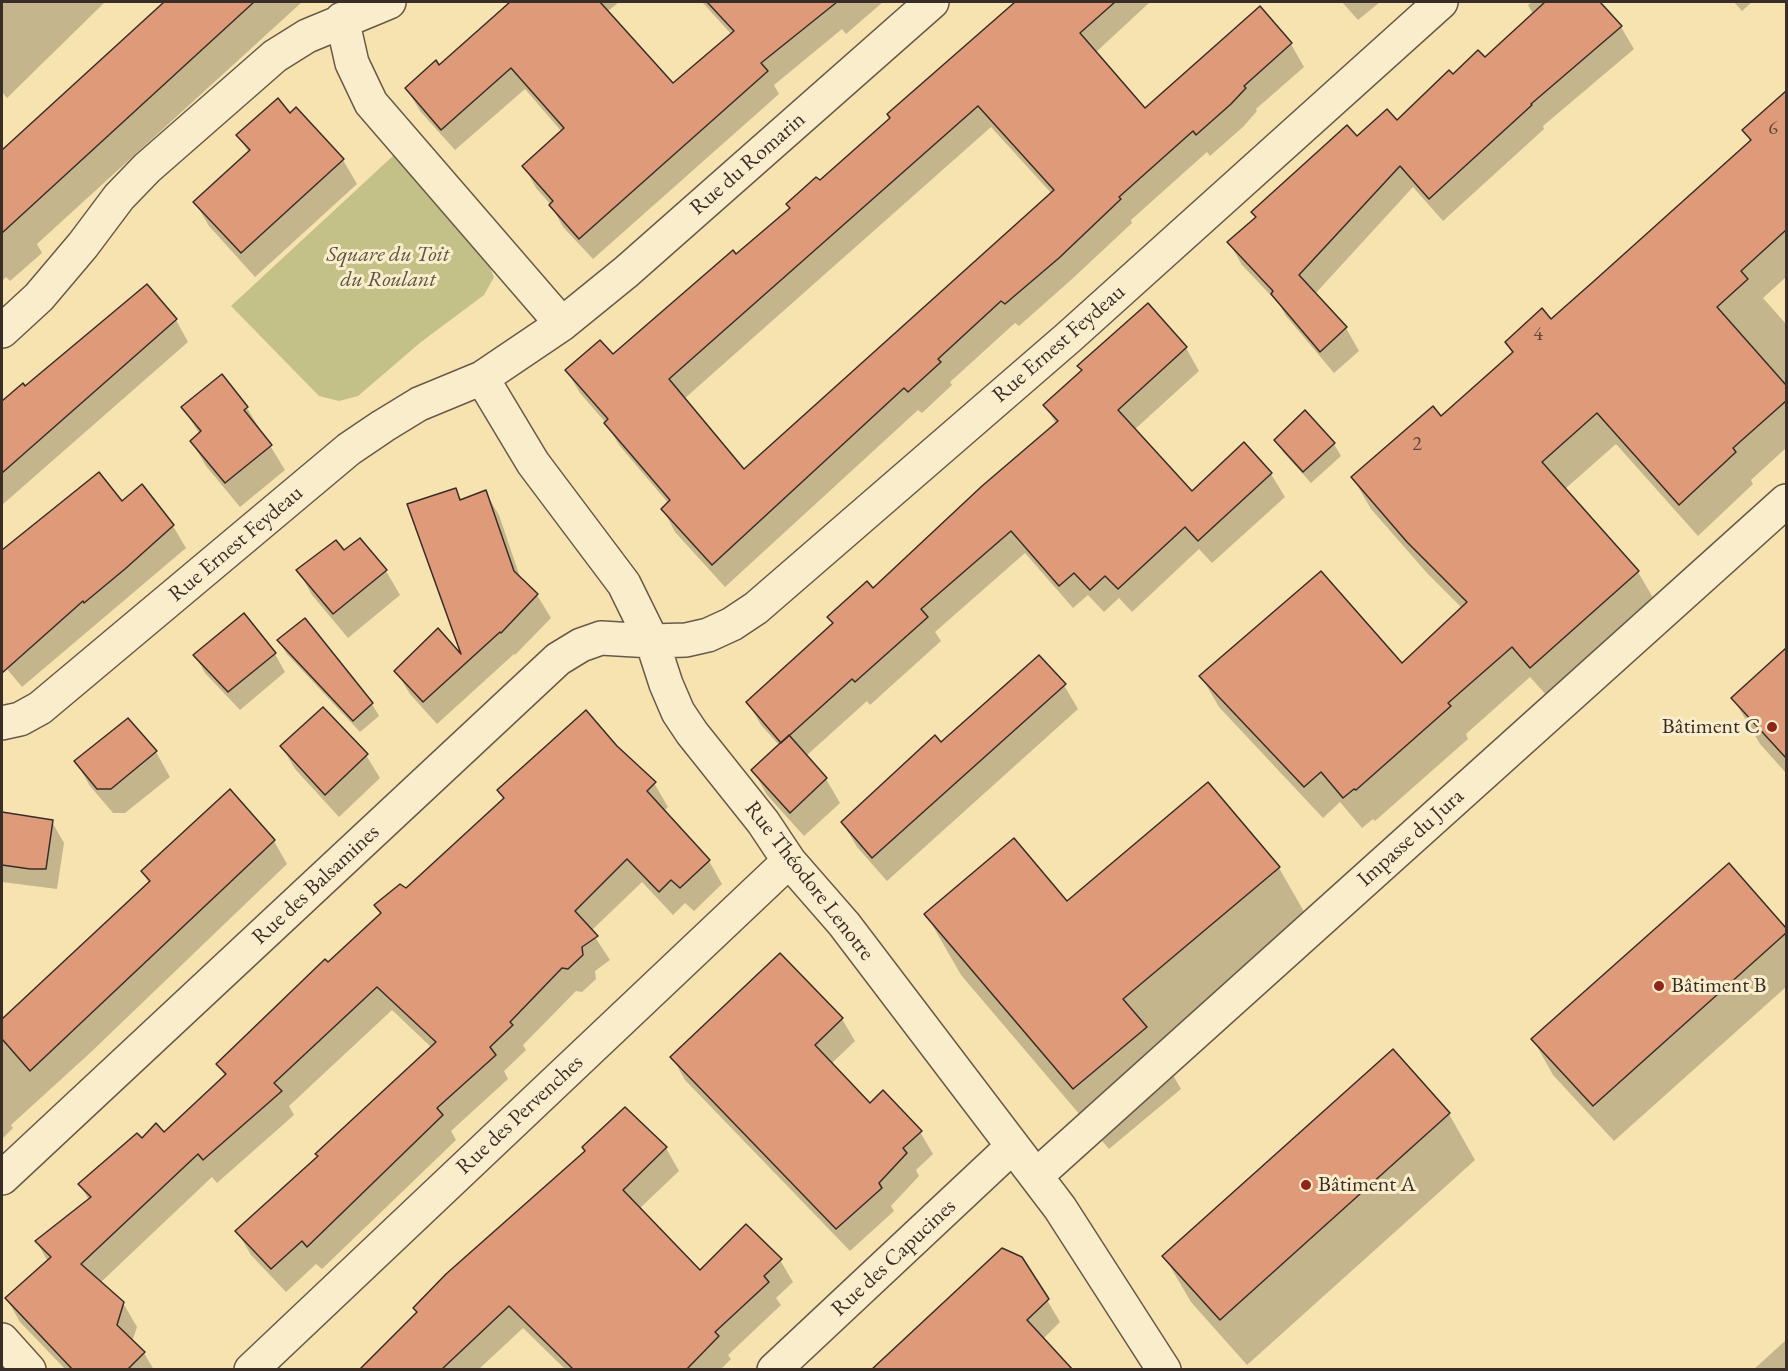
<!DOCTYPE html>
<meta charset="utf-8">
<style>
body{margin:0}
#map{position:relative;width:1788px;height:1371px;overflow:hidden;background:#f7e3b0;font-family:"EB Garamond",serif}
canvas{display:block}
.frame{position:absolute;inset:0;border:3px solid #392d28;pointer-events:none}
</style>
<div id="map">
<canvas width="1788" height="1371"></canvas>
<div class="frame"></div>
</div>
<script>
const g = document.querySelector('canvas').getContext('2d');
g.lineJoin = 'round';
function fillPath(path, color) { g.fillStyle = color; g.fill(path, 'evenodd'); }
const poly = rows => new Path2D(rows.map(r => 'M' + r).join(''));
function stroke(path, color, width, dash) { g.strokeStyle = color; g.lineWidth = width; g.lineCap = dash ? 'butt' : 'round'; g.setLineDash(dash || []); g.stroke(path); }
function label(font, color, halo, rows, align = 'center') {
  g.font = font + ' "EB Garamond",serif'; g.lineWidth = 6; g.setLineDash([]); g.textBaseline = 'middle'; g.strokeStyle = halo; g.fillStyle = color; for (const [text, x, y, turn = 0] of rows) {
    g.save(); g.translate(x, y); g.rotate((+turn || 0) * Math.PI / 180); g.textAlign = isNaN(turn) ? turn : align; if (halo) g.strokeText(text, 0, 0); g.fillText(text, 0, 0); g.restore();
  }
}
const green = poly([
 [395,154,489,265,494,277,484,295,421,342,358,396,339,401,319,396,231,306]
]);
const shadow = poly([
 [2,2,105,2,7,98,2,92],
 [166,2,302,2,37,244,42,253,10,281,6,277,2,281,2,152],
 [512,2,619,2,607,12,673,85,732,35,702,2,883,2,846,34,842,29,774,85,779,94,593,259,563,227,551,205,536,188,524,166,562,132,525,89,455,150,420,111,407,89,439,67],
 [1016,2,1150,2,1095,53,1144,110,1260,8,1291,44,1304,67,1256,109,1257,111,1243,127,1210,156,1207,152,1131,220,1132,223,1071,280,1019,326,1015,323,950,382,952,385,922,413,918,410,725,587,675,532,663,509,669,504,619,445,606,423,580,393,567,371,613,356,736,256,892,119,889,114],
 [991,127,1052,194,744,471,684,399],
 [1342,2,1380,2,1358,20],
 [1532,2,1598,2,1621,27,1634,49,1543,126,1544,129,1443,221,1413,187,1315,294,1346,328,1359,351,1334,373,1286,316,1279,304,1242,265,1229,242,1256,219,1253,213,1357,139,1397,122,1453,76,1485,59,1533,14,1528,5],
 [1734,2,1752,2,1742,11],
 [1778,101,1786,111,1786,277,1763,298,1786,324,1786,448,1751,480,1753,484,1698,536,1616,444,1565,489,1638,572,1656,603,1549,698,1530,677,1466,734,1468,739,1375,821,1373,819,1362,828,1340,802,1323,818,1219,707,1201,676,1401,666,1462,608,1427,573,1371,509,1353,478,1440,418,1513,354,1507,342,1551,321,1751,142,1744,130],
 [290,115,343,160,357,184,255,277,209,226,195,202,249,153,238,135],
 [147,286,176,320,188,342,2,505,2,403,22,386,25,389],
 [1186,348,1199,371,1134,430,1192,493,1244,444,1271,474,1285,497,1212,563,1199,549,1132,612,1119,598,1104,612,1088,595,1073,608,1025,553,935,632,941,641,870,705,867,701,806,756,826,779,840,803,804,836,767,795,753,770,780,746,761,725,748,702,833,624,829,617,872,590,1056,424,1045,405,1083,372,1079,366],
 [222,376,247,408,285,470,240,507,206,466,192,442,200,435,183,407],
 [1305,412,1334,444,1341,456,1311,483,1283,452,1276,440],
 [99,474,122,503,141,486,173,526,186,548,22,687,2,663,2,552],
 [455,490,461,501,485,492,499,515,521,580,537,595,551,618,515,655,514,654,437,724,410,694,396,671,465,660],
 [344,552,386,571,400,595,348,638,312,595,298,570],
 [279,641,372,704,379,716,360,732,286,653],
 [1786,650,1786,773,1760,744,1733,698],
 [275,654,285,672,240,710,205,673,195,655],
 [1064,685,1078,709,887,881,857,847,843,823],
 [128,720,156,752,170,777,125,813,113,813,90,786,76,762],
 [282,747,366,755,380,778,339,817,295,769],
 [616,747,654,783,668,807,664,811,709,861,722,884,694,911,685,903,673,915,642,882,591,931,610,960,595,971,596,979,582,992,576,991,523,1045,526,1050,504,1071,508,1079,451,1131,456,1140,322,1269,316,1264,286,1292,251,1255,237,1231,319,1157,317,1154,432,1048,392,1010,289,1106,294,1115,217,1183,212,1177,100,1283,123,1303,137,1327,132,1342,144,1353,154,1370,66,1370,20,1322,7,1299,48,1262,37,1242,89,1200,80,1185,142,1140,164,1134,225,1076,218,1065,382,915,376,906,406,890,505,799,499,790],
 [2,814,52,822,64,843,57,889,2,882],
 [274,841,287,864,90,1053,11,1125,13,1128,2,1139,2,1021,149,883,142,871],
 [1729,865,1786,930,1786,987,1614,1141,1553,1075,1533,1039],
 [1279,868,1314,929,1162,1056,1181,1089,1109,1149,961,975,926,914,1067,903],
 [842,1019,855,1041,831,1064,870,1105,920,1132,933,1154,916,1170,919,1176,891,1206,894,1211,850,1251,685,1080,672,1057],
 [1393,1052,1449,1114,1475,1160,1247,1365,1191,1302,1164,1256],
 [666,1148,679,1171,639,1209,700,1272,780,1260,793,1282,776,1298,781,1305,728,1355,731,1359,720,1370,566,1370,523,1328,478,1370,368,1370],
 [1047,1300,1060,1322,1043,1339,872,1370],
 [1786,1340,1786,1370,1753,1370]
]);
const building = poly([
 [164,2,254,2,2,233,2,150,164,2],
 [510,2,600,2,673,83,734,31,707,2,837,2,761,63,768,71,579,239,549,205,553,201,522,166,564,128,511,68,441,130,405,88,436,60,439,65,510,2],
 [1015,2,1115,2,1080,33,1145,108,1260,6,1292,43,1244,86,1246,88,1231,104,1196,135,1193,131,1119,197,1121,199,1059,258,1005,304,1001,301,938,359,941,362,908,392,904,388,712,565,661,509,670,500,604,423,608,419,565,370,600,340,613,354,733,250,736,254,790,208,786,204,816,177,820,180,890,118,887,114,1015,2],
 [978,106,1054,190,744,469,669,379,978,106],
 [1545,2,1600,2,1622,26,1531,104,1532,105,1429,199,1400,166,1299,275,1347,327,1320,352,1271,294,1273,291,1227,242,1256,217,1251,212,1347,125,1357,136,1387,109,1397,120,1449,70,1453,74,1478,50,1485,57,1545,2],
 [1786,91,1786,230,1741,271,1748,279,1717,307,1786,385,1786,401,1733,448,1736,452,1679,505,1597,413,1542,462,1639,571,1530,668,1512,647,1448,703,1451,706,1356,790,1354,789,1343,798,1321,772,1304,787,1199,676,1321,571,1402,663,1467,602,1407,542,1351,477,1433,406,1441,416,1513,352,1505,342,1542,308,1551,319,1594,281,1751,140,1742,130,1786,91],
 [278,98,290,113,296,107,344,159,241,253,193,202,250,150,236,135,278,98],
 [147,284,177,319,2,473,2,401,23,383,25,386,147,284],
 [1148,303,1187,347,1118,410,1192,491,1244,442,1272,473,1198,541,1185,527,1118,589,1105,576,1090,590,1074,573,1059,586,1011,531,921,609,928,617,855,682,852,679,781,743,746,702,833,623,827,617,867,581,873,588,982,486,1058,421,1043,405,1082,370,1077,366,1148,303],
 [222,374,248,407,244,410,272,445,225,483,190,441,201,431,181,407,222,374],
 [1305,410,1335,443,1303,472,1274,440,1305,410],
 [99,472,122,501,142,484,174,525,125,569,84,603,83,601,2,673,2,550,99,472],
 [456,488,460,500,486,490,514,571,538,594,501,633,500,632,423,702,394,671,438,628,461,654,407,504,456,488],
 [360,538,387,570,333,614,296,570,336,540,344,550,360,538],
 [244,613,276,653,228,692,193,655,244,613],
 [305,618,373,703,353,721,277,640,305,618],
 [1786,648,1786,758,1731,698,1786,648],
 [1039,655,1066,684,872,858,841,822,935,735,941,742,1039,655],
 [323,707,368,754,325,795,280,746,323,707],
 [586,710,617,746,656,782,647,791,710,860,680,888,671,880,659,892,627,859,575,911,598,936,582,947,583,955,568,969,562,968,510,1022,513,1025,490,1047,496,1055,437,1108,443,1115,307,1247,302,1241,271,1269,235,1231,318,1156,315,1154,436,1042,377,987,274,1083,282,1091,203,1160,198,1154,81,1264,124,1302,117,1325,145,1352,127,1370,73,1370,5,1298,51,1257,35,1241,91,1197,78,1184,137,1133,142,1138,156,1123,164,1132,226,1074,216,1064,325,959,328,962,381,913,374,905,400,884,406,888,504,798,497,790,586,710],
 [128,718,157,751,111,789,97,789,74,761,128,718],
 [789,735,827,778,790,813,751,770,789,735],
 [1208,782,1280,867,1123,999,1147,1027,1073,1089,924,914,1014,838,1067,901,1208,782],
 [230,789,275,840,30,1071,2,1039,2,1019,150,881,141,871,230,789],
 [2,812,53,820,46,869,30,869,2,865,2,812],
 [1729,863,1786,928,1786,933,1593,1106,1531,1039,1729,863],
 [780,953,843,1018,815,1045,870,1103,883,1090,922,1131,903,1148,907,1153,879,1183,882,1188,836,1229,670,1057,780,953],
 [1393,1049,1450,1113,1220,1320,1162,1256,1393,1049],
 [625,1107,667,1147,623,1190,700,1270,746,1224,782,1259,764,1276,769,1282,715,1332,719,1336,686,1370,574,1370,509,1306,441,1370,359,1370,417,1312,413,1308,446,1274,585,1151,582,1147,625,1107],
 [1002,1248,1022,1257,1049,1299,1027,1320,1073,1370,871,1370,1002,1248]
]);
const minor = poly([
 [342,19,352,63,371,103,562,324,626,272,932,2],
 [2,331,39,297,83,245,119,197,147,168,275,56,307,36,389,2],
 [482,378,533,463,624,584,652,641,666,684,678,712,692,733,763,822,789,861,844,924,1060,1208,1164,1370],
 [2,723,20,719,40,708,349,449,383,426,419,404,482,378,562,324],
 [1036,1176,1786,501],
 [2,1178,558,659,581,645,601,638,652,641,686,640,708,635,732,624,756,608,1069,337,1441,2],
 [2,1340,29,1370],
 [251,1370,789,861],
 [774,1370,1013,1146]
]);
const markers = [
 [1772,727,6,"#8f2418"],
 [1659,986,6,"#8f2418"],
 [1306,1185,6,"#8f2418"]
];
const numberNames = [
 ["6",1773,129],
 ["4",1538,335],
 ["2",1417,445]
];
const streetNames = [
 ["Rue du Romarin",748,164,-41],
 ["Rue Ernest Feydeau",1059,344,-41],
 ["Rue Ernest Feydeau",236,544,-40],
 ["Impasse du Jura",1411,838,-42],
 ["Rue Théodore Lenotre",809,881,52],
 ["Rue des Balsamines",316,885,-43],
 ["Rue des Pervenches",520,1115,-43],
 ["Rue des Capucines",894,1258,-43]
];
const parkNames = [
 ["Square du Toit",388,255],
 ["du Roulant",388,280]
];
const poiNames = [
 ["Bâtiment C",1760,727,"right"],
 ["Bâtiment B",1671,986],
 ["Bâtiment A",1318,1185]
];
fillPath(green, '#c3c187');
fillPath(shadow, '#0003');
fillPath(building, '#de9a79');
stroke(building, '#392d28', 1.5);
stroke(minor, '#685a4a', 36);
stroke(minor, '#faedcc', 33);
for (const [x, y, r, color] of markers) { const dot = new Path2D(); dot.arc(x, y, r, 0, 2 * Math.PI); g.fillStyle = color; g.fill(dot); stroke(dot, '#faedcc', 2); }
label('20px', '#62483c', null, numberNames);
label('22px', '#392d28', '#faedcc', streetNames);
label('italic 22px', '#5c5240', '#faedcc', parkNames);
label('22px', '#392d28', '#faedcc', poiNames, 'left');
</script>
